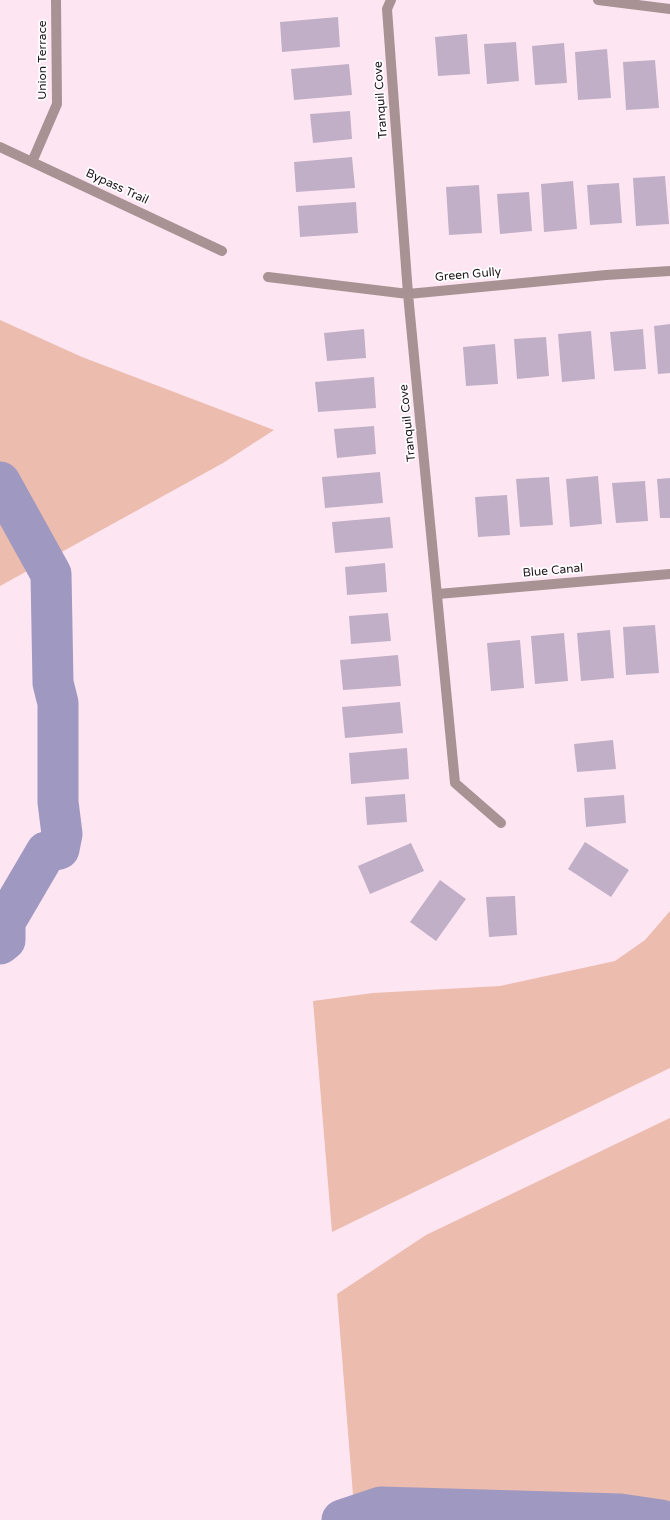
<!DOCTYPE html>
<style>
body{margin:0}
canvas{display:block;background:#fee5f2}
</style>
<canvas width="670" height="1520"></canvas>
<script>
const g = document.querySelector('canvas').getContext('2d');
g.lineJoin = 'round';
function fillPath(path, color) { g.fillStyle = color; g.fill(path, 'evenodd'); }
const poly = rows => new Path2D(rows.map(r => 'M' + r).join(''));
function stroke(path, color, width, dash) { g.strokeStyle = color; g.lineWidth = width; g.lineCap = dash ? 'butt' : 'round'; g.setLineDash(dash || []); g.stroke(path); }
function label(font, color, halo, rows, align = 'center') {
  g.font = font + ' "Varela Round",sans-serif'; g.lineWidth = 3.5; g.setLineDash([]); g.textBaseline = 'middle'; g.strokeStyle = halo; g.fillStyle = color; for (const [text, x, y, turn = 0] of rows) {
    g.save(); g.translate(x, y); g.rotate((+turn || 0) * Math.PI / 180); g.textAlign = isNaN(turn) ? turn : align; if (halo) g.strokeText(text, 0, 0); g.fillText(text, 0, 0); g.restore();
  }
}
const green = poly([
 [0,320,82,357,274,430,223,463,0,586],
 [670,911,670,1068,332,1232,313,1001,373,993,500,986,615,961,645,940],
 [670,1118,670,1520,355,1520,337,1294,426,1235]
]);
const river = poly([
 [0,482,51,574,53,683,58,703,58,802,62,834,59,849,46,852,5,922,5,940,0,944],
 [342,1520,381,1507,620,1514,661,1520]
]);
const building = poly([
 [338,17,340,47,282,52,280,22],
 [467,34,470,74,438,76,435,37],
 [516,42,519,81,487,84,484,44],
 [564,43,567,83,535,85,532,46],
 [607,49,611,98,578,100,575,52],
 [655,60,659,108,626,110,623,62],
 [349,64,352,95,294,100,291,69],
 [350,111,352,139,313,143,310,114],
 [352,157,355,188,296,192,294,162],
 [665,176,669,224,636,226,633,178],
 [573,181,577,229,544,232,541,184],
 [619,183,622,223,590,225,587,185],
 [479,185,482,233,449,235,446,187],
 [529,192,532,231,500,234,497,194],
 [356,202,358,233,300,237,298,206],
 [670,324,670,373,658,374,654,326],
 [364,329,366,358,327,361,324,333],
 [643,329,646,369,614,371,610,332],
 [591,331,595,379,562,382,558,334],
 [546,337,549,376,517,379,514,339],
 [495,344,498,384,466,386,463,347],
 [374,377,376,408,318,412,315,382],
 [374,426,376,454,337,458,334,429],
 [380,472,383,503,325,508,322,477],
 [598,476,602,524,570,527,566,479],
 [549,477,553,525,520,527,516,479],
 [670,478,670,518,660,518,657,479],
 [645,481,648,521,616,523,612,483],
 [507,495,510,535,478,537,475,497],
 [390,517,393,548,335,553,332,522],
 [385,563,387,592,347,595,345,567],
 [388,613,391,641,351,644,349,616],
 [655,625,659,673,626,675,623,627],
 [610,630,614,678,581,681,577,633],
 [564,633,568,681,535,684,531,636],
 [520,640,524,688,491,691,487,643],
 [398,655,401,686,343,690,340,660],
 [400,702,403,733,345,738,342,707],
 [613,740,616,769,577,772,574,744],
 [407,748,409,779,351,784,349,753],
 [405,794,407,822,367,825,365,797],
 [624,795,626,823,586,827,584,798],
 [585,842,629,870,611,897,568,869],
 [411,843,424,871,370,894,358,866],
 [440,880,466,899,436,941,410,922],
 [515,896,517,935,489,937,486,897]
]);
const street = poly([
 [391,0,387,9,408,294,455,783,501,823],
 [598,0,670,9],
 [0,147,222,251],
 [32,162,57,104,56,0],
 [268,277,408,294,606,275,670,271],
 [438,594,670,574]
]);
const streetNames = [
 ["Union Terrace",43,60,-90],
 ["Tranquil Cove",381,100,-94],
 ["Bypass Trail",117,187,25],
 ["Green Gully",468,275,-5],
 ["Tranquil Cove",408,423,-96],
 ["Blue Canal",553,571,-5]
];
fillPath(green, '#ecbcae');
stroke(river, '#9f98c1', 41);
fillPath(building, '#c1afc7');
stroke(street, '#a99294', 10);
label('12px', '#1e141a', '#fff', streetNames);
</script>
